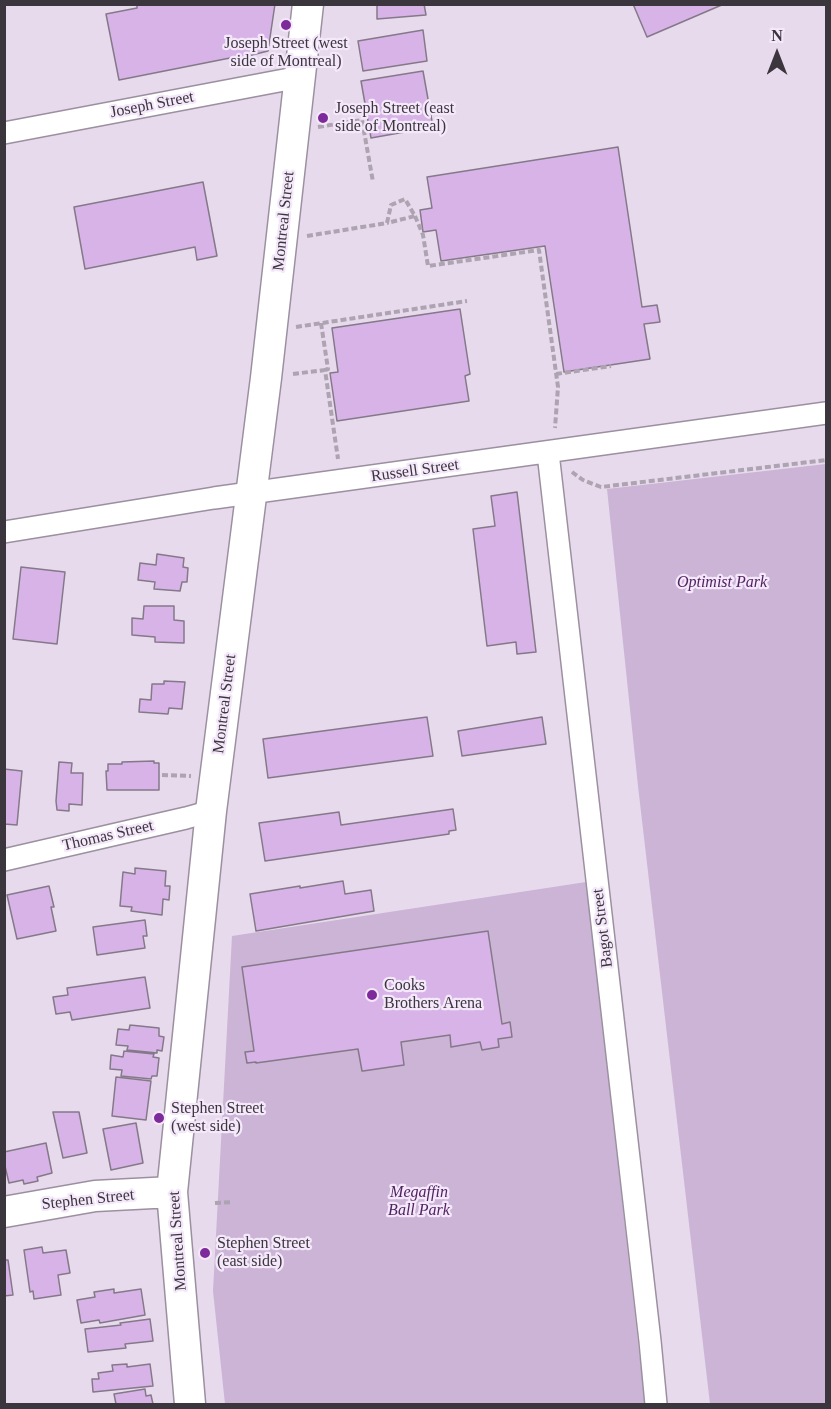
<!DOCTYPE html>
<style>
body{margin:0}
#map{position:relative;width:831px;height:1409px;overflow:hidden;background:#e7daec;font-family:"Times New Roman",serif}
canvas{display:block}
.frame{position:absolute;inset:0;border:6px solid #3b363d;pointer-events:none}
.north{position:absolute;left:747px;top:24px;width:60px;height:60px;-webkit-text-stroke:4px #f4e8fa;paint-order:stroke;rotate:0deg;font-size:16px;font-weight:700;line-height:24px;text-align:center;color:#3b363d}
.north::after{content:'';display:block;margin:auto;width:21px;height:27px;background:#3b363d;clip-path:polygon(50% 0,100% 100%,50% 72%,0 100%)}
</style>
<div id="map">
<canvas width="831" height="1409"></canvas>
<div class="frame"></div>
<div class="north">N</div>
</div>
<script>
const g = document.querySelector('canvas').getContext('2d');
g.lineJoin = 'round';
function fillPath(path, color) { g.fillStyle = color; g.fill(path, 'evenodd'); }
const poly = rows => new Path2D(rows.map(r => 'M' + r).join(''));
function stroke(path, color, width, dash) { g.strokeStyle = color; g.lineWidth = width; g.lineCap = dash ? 'butt' : 'round'; g.setLineDash(dash || []); g.stroke(path); }
function label(font, color, halo, rows, align = 'center') {
  g.font = font + ' "Times New Roman",serif'; g.lineWidth = 4.5; g.setLineDash([]); g.textBaseline = 'middle'; g.strokeStyle = halo; g.fillStyle = color; for (const [text, x, y, turn = 0] of rows) {
    g.save(); g.translate(x, y); g.rotate((+turn || 0) * Math.PI / 180); g.textAlign = isNaN(turn) ? turn : align; if (halo) g.strokeText(text, 0, 0); g.fillText(text, 0, 0); g.restore();
  }
}
const green = poly([
 [826,464,826,1404,710,1404,638,786,607,489],
 [586,882,645,1404,225,1404,213,1291,232,936]
]);
const building = poly([
 [137,4,275,4,268,51,252,55,252,58,231,62,230,58,119,80,106,14,137,8,137,4],
 [377,4,424,4,426,15,377,19,377,4],
 [633,4,724,4,647,37,633,4],
 [423,30,427,61,363,71,358,41,423,30],
 [423,71,433,127,371,138,361,81,423,71],
 [618,147,642,307,657,305,660,322,644,324,650,359,564,372,545,246,441,261,436,230,423,232,420,210,432,208,427,177,618,147],
 [203,182,217,256,197,260,195,247,85,269,74,207,203,182],
 [460,309,470,374,465,376,469,401,337,421,330,373,338,372,332,328,460,309],
 [517,492,536,652,517,654,516,642,487,646,473,529,495,526,491,496,517,492],
 [157,554,184,558,183,567,188,568,187,582,182,582,180,591,154,589,155,582,138,580,140,563,156,565,157,554],
 [21,567,65,572,57,644,13,639,21,567],
 [144,606,174,606,174,620,184,621,184,643,155,642,155,637,132,635,132,618,143,619,144,606],
 [164,681,185,682,182,709,169,708,168,714,139,712,140,699,151,700,152,684,164,684,164,681],
 [427,717,433,756,268,778,263,739,427,717],
 [542,717,546,744,462,756,458,731,542,717],
 [154,761,154,763,159,763,159,790,107,790,106,771,108,771,108,764,122,764,122,762,154,761],
 [59,762,72,763,71,773,83,773,82,805,69,804,69,811,57,810,56,801,59,762],
 [4,769,22,771,17,825,4,824,4,769],
 [453,809,456,830,449,831,449,834,265,861,259,823,339,812,341,825,453,809],
 [135,868,166,871,165,886,170,886,169,900,163,899,162,915,131,911,132,907,120,906,123,872,135,874,135,868],
 [343,881,345,894,371,890,374,911,256,931,250,894,300,886,300,888,343,881],
 [49,886,54,907,51,907,56,931,17,939,7,895,49,886],
 [145,920,147,936,143,936,145,948,97,955,93,927,145,920],
 [488,931,502,1024,510,1022,512,1037,498,1039,499,1047,482,1050,480,1042,451,1047,450,1035,401,1042,404,1065,363,1071,362,1071,358,1049,256,1063,256,1062,247,1063,245,1052,254,1051,242,967,488,931],
 [145,977,150,1008,72,1020,70,1012,56,1014,53,997,68,995,67,988,145,977],
 [130,1025,159,1028,159,1036,164,1037,162,1051,157,1050,157,1053,127,1050,128,1046,116,1045,118,1029,129,1030,130,1025],
 [124,1051,154,1054,153,1057,159,1058,157,1076,152,1076,151,1079,121,1076,122,1070,110,1069,111,1055,123,1057,124,1051],
 [116,1077,151,1081,146,1120,112,1116,116,1077],
 [53,1112,79,1112,87,1153,63,1158,53,1112],
 [136,1123,143,1163,111,1170,103,1129,136,1123],
 [46,1143,52,1173,37,1177,38,1181,24,1184,23,1180,9,1183,4,1162,4,1152,46,1143],
 [42,1247,43,1253,66,1250,70,1273,58,1275,61,1295,34,1299,33,1291,30,1292,24,1250,42,1247],
 [4,1260,8,1260,13,1295,4,1296,4,1260],
 [114,1289,114,1293,141,1289,145,1315,100,1323,99,1320,81,1323,77,1300,95,1297,94,1292,114,1289],
 [150,1319,153,1341,125,1344,126,1348,88,1352,85,1329,121,1325,120,1323,150,1319],
 [127,1364,127,1367,150,1364,153,1386,93,1392,92,1379,99,1379,98,1373,113,1371,112,1365,127,1364],
 [145,1389,146,1396,151,1395,153,1404,116,1404,114,1394,145,1389]
]);
const path = poly([
 [318,127,362,120,373,182],
 [415,216,423,235,428,266,539,250,558,387,555,428],
 [307,236,387,223,391,205,405,199,415,216,387,223],
 [321,323,328,369,325,370,338,459],
 [296,327,467,301],
 [293,374,325,370],
 [556,374,611,366],
 [572,472,583,480,601,487,826,460],
 [162,775,191,776],
 [215,1203,233,1202]
]);
const street = poly([
 [4,133,300,77],
 [548,453,650,1341,656,1404],
 [4,532,214,498,826,413],
 [4,860,186,818,211,811]
]);
const secondary = poly([
 [4,1212,95,1196,172,1192],
 [190,1404,172,1192,211,811,266,378,308,4]
]);
const markers = [
 [286,25,6,"#7d2b9b"],
 [323,118,6,"#7d2b9b"],
 [372,995,6,"#7d2b9b"],
 [159,1118,6,"#7d2b9b"],
 [205,1253,6,"#7d2b9b"]
];
const poiNames = [
 ["Joseph Street (west",286,44,"center"],
 ["side of Montreal)",286,62,"center"],
 ["Joseph Street (east",335,109],
 ["side of Montreal)",335,127],
 ["Cooks",384,986],
 ["Brothers Arena",384,1004],
 ["Stephen Street",171,1109],
 ["(west side)",171,1127],
 ["Stephen Street",217,1244],
 ["(east side)",217,1262]
];
const streetNames = [
 ["Joseph Street",152,105,-11],
 ["Montreal Street",284,221,-84],
 ["Russell Street",415,471,-8],
 ["Montreal Street",225,704,-83],
 ["Thomas Street",108,836,-13],
 ["Bagot Street",603,928,-97],
 ["Stephen Street",88,1200,-6],
 ["Montreal Street",178,1241,-94]
];
const parkNames = [
 ["Optimist Park",722,583],
 ["Megaffin",419,1193],
 ["Ball Park",419,1211]
];
fillPath(green, '#cbb4d6');
fillPath(building, '#d7b3e7');
stroke(building, '#847989', 1.5);
stroke(street, '#9b90a0', 24);
stroke(secondary, '#9b90a0', 33);
stroke(path, '#ada3b1', 4, [6, 3]);
stroke(street, '#fff', 21);
stroke(secondary, '#fff', 30);
for (const [x, y, r, color] of markers) { const dot = new Path2D(); dot.arc(x, y, r, 0, 2 * Math.PI); g.fillStyle = color; g.fill(dot); stroke(dot, '#f4e8fa', 2); }
label('16px', '#3b363d', '#f4e8fa', poiNames, 'left');
label('16px', '#3b363d', '#f4e8fa', streetNames);
label('italic 16px', '#502361', '#f4e8fa', parkNames);
</script>
